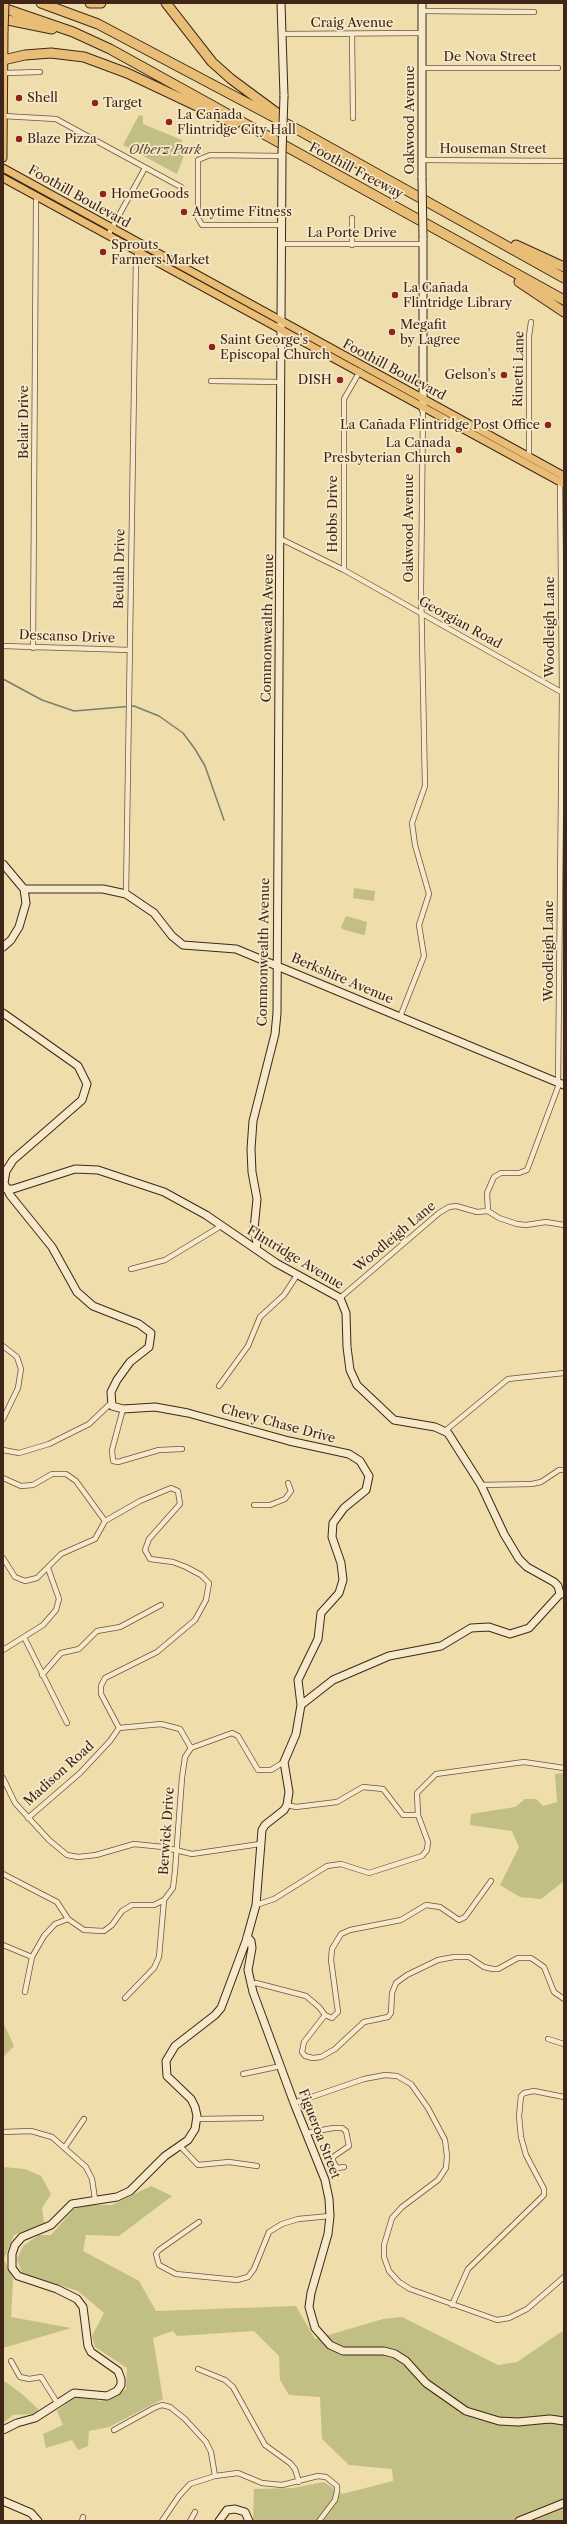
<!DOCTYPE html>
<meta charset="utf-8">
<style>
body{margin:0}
#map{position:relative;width:567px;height:2524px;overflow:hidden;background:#efddac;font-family:"Libre Caslon Text",serif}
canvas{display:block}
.frame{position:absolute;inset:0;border:4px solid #402618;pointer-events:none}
</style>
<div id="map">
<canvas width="567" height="2524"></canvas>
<div class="frame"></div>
</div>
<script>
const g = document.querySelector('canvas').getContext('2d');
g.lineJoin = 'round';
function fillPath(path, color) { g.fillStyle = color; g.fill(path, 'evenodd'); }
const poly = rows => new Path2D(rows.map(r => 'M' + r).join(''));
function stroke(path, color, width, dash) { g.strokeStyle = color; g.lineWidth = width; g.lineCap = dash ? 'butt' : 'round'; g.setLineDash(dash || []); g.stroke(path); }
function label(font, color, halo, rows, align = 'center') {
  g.font = font + ' "Libre Caslon Text",serif'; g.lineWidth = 3.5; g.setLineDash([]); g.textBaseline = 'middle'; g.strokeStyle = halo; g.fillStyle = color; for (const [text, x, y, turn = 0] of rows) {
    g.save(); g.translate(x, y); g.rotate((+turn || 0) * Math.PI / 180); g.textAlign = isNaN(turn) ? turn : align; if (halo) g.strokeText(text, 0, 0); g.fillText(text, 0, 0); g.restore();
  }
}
const green = poly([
 [139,115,143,116,143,124,182,140,182,147,186,147,185,153,177,174,123,145],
 [354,888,375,891,374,901,353,898],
 [346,916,367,922,365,934,363,935,342,929,341,927],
 [564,1773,564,1881,541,1899,520,1897,500,1885,519,1847,512,1831,470,1825,471,1814,515,1807,525,1799,536,1799,543,1806,557,1802,555,1774],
 [3,2022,14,2046,3,2057],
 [3,2167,25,2169,41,2176,51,2194,42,2208,44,2223,14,2235,4,2259,13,2279,11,2317,71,2328,3,2348],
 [151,2186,172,2196,119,2236,86,2235,83,2251,139,2281,156,2311,296,2306,315,2339,383,2319,402,2317,498,2365,517,2362,564,2330,564,2521,253,2521,254,2489,293,2488,324,2482,342,2494,393,2481,392,2469,349,2465,322,2439,320,2397,289,2395,280,2380,279,2356,254,2331,177,2336,173,2331,153,2338,163,2399,109,2427,89,2431,88,2446,78,2450,72,2440,46,2448,43,2434,63,2425,57,2411,77,2395,100,2401,126,2389,127,2368,95,2347,92,2336,104,2313,78,2291,22,2273,17,2259,23,2246,39,2235,51,2235,74,2209,90,2205,112,2205],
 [3,2380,22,2394,39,2410,33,2414,13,2415,3,2423]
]);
const stream = poly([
 [3,679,42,700,74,711,134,706,159,716,183,733,195,749,205,766,224,820]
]);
const street = poly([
 [422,11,534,12],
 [282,34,422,33],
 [352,34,353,118],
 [422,68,558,68],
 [5,73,40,72],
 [3,116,56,119,181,187],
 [423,160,564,161],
 [282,225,202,225,198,218,198,160,210,155,282,156],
 [108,235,145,168],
 [282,244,423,244],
 [352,245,352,218],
 [211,381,281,382],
 [529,458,529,336,531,322],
 [281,539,344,570,563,693],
 [344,570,344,399,360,371],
 [3,646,130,650],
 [33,648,36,201,38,196],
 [126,894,136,259,139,250],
 [400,1017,424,956,419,925,429,894,415,845,412,823,425,786,421,589,423,409],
 [488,1211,499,1218,517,1224,526,1225,546,1222,564,1225],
 [131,1269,165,1260,221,1226],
 [340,1298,439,1213,449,1207,456,1206,477,1212,488,1211,487,1193,494,1177,501,1173,519,1173,527,1170,558,1087,562,693,560,480],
 [3,1346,17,1357,21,1369,18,1388,3,1419],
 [219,1386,248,1346,260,1317,284,1295,297,1275],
 [123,1409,112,1450,113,1461,118,1462,159,1450,182,1449],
 [445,1431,508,1379,564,1373],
 [3,1450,19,1453,49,1444,89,1424,111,1403],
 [3,1478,21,1486,33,1485,52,1474,66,1474,76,1481,105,1521],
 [481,1485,532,1484,541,1482,559,1470,564,1470],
 [254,1505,270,1505,285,1499,291,1491,288,1483],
 [3,1558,15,1577,25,1581,37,1578,61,1554,95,1539,105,1521,140,1501,171,1488,178,1491,180,1504,149,1539,145,1550,150,1559,173,1562,186,1567,201,1575,209,1583,206,1600,195,1620,157,1652,105,1678,101,1686,101,1694,119,1728,110,1741,80,1773,28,1818],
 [24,1637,67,1723],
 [3,1650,43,1625,56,1610,59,1599,48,1568],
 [42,1675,61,1653,79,1649,97,1631,120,1627,161,1605],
 [119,1728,161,1724,180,1729,191,1748,232,1733,238,1736,258,1770,271,1770,284,1762],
 [3,1778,15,1803,49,1840,67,1855,78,1857,96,1855,134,1844,163,1847,192,1854,260,1844],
 [287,1805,296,1807,337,1802,363,1787,383,1789,403,1815,418,1815],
 [3,1874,57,1902,68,1919,84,1930,104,1931,112,1925,122,1911,132,1905,154,1905,164,1900],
 [256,1905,274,1899,327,1866,341,1864,369,1873,422,1856,427,1850,428,1842,418,1815,417,1793,436,1774,524,1762,564,1768],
 [3,1945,32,1957],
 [250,1984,256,1983,306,1996,319,2007,325,2015,304,2042,302,2052,305,2056,313,2058,321,2057,335,2049,364,2022,388,2017,391,2013,392,1993,396,1983,407,1975,438,1960,454,1957,469,1957,484,1967,493,1969,498,1969,518,1958,531,1958,544,1967,554,1992,564,1999],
 [25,1992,32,1957,44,1936,55,1924,68,1919],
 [125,1998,154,1968,159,1957,164,1900,173,1888,175,1871,182,1778,185,1757,191,1748],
 [325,2015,332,2018,338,2012,331,1960,332,1949,341,1934,350,1930,401,1920,426,1905,440,1907,459,1920,465,1917,491,1881],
 [548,2039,564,2044],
 [243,2074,281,2066],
 [294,2103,364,2079,385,2075,397,2076,411,2084,428,2108,445,2140,447,2156,446,2168,438,2180,402,2207,392,2218,384,2245,384,2257,389,2271,399,2282,410,2289,497,2320,509,2318,527,2309,564,2277],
 [197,2119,261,2118],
 [3,2132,31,2131,52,2137,86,2167,92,2179,95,2199],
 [306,2133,333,2128,342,2128,346,2131,349,2146,333,2157,333,2161,337,2168,344,2167],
 [180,2146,198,2165,229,2162,257,2166],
 [65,2147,84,2119],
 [199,2222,159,2250,156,2254,159,2265,176,2274,237,2280,248,2277,254,2269,269,2232,282,2224,298,2219,330,2216],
 [452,2305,468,2269,544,2195,544,2189,526,2155,521,2137,519,2116,521,2096,524,2093,534,2091,564,2097],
 [11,2361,20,2377,29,2379,41,2377,58,2404],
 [198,2369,225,2380,233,2387,265,2445,290,2463,295,2469,299,2482],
 [114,2430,154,2408,162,2405,170,2407,185,2419,206,2442,211,2452,215,2476],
 [82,2521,83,2517],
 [162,2521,179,2496,190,2484,215,2476,238,2473,262,2483,282,2485,318,2476,326,2477,337,2486,337,2491,335,2500,319,2521],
 [190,2521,195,2512]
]);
const secondary = poly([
 [281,3,284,96],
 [422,178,422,3],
 [423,409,423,238],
 [3,864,24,889,26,903,19,927,11,940,3,947],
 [24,889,103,889,126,894,154,913,172,936,183,945,236,949,564,1085],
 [3,1013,78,1066,87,1084,82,1100,13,1160,6,1171,4,1183,10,1195,52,1247,77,1292,93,1306,139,1324,151,1333,149,1347,130,1362,117,1380,111,1392,112,1406,123,1409,155,1407,188,1413,289,1441,349,1454,360,1461,369,1476,366,1490,344,1508,333,1523,332,1537,341,1563,343,1580,339,1593,321,1613,318,1639,298,1680,301,1705,296,1734,284,1762,289,1792,287,1805,284,1810,265,1825,262,1830,256,1905,246,1941,221,2008,215,2015,175,2046,166,2061,167,2076,191,2099,195,2107,197,2116,195,2129,188,2140,165,2156,130,2191,117,2197,72,2204,51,2225,22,2237,15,2245,12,2254,12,2268,18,2276,57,2289,77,2299,83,2307,88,2346,91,2352,118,2371,121,2379,121,2385,117,2391,107,2396,74,2393,35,2418,17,2423,3,2430],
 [6,1189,13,1189,75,1169,98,1170,164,1192,206,1215,276,1263,340,1298,346,1313,347,1347,350,1370,357,1385,394,1420,435,1427,448,1433,481,1485,504,1534,519,1559,527,1567,554,1582,558,1586,560,1594],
 [256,1249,257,1243,254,1229,257,1199,252,1172,251,1149,253,1121,275,1034,277,1013,282,153],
 [301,1705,333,1680,389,1656,441,1646,471,1628,489,1627,510,1634,529,1628,560,1594,564,1594],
 [247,1937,251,1941,252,1948,248,1970,253,1992,294,2103,325,2180,329,2199,330,2216,328,2234,311,2293,309,2307,315,2328,330,2345,343,2351,384,2351,395,2354,406,2361,426,2383,466,2411,499,2421,518,2422,550,2419,564,2421],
 [3,2501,31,2513,38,2521],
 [219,2521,227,2510,235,2509,245,2512,249,2521],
 [519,2521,564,2503]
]);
const primary = poly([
 [3,158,4,30],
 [3,168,564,476],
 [3,178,564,484]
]);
const highway = poly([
 [41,3,98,24,302,132,564,278],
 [90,3,101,3],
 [166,3,212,62,231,79,277,113],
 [3,8,73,32,110,49,564,300],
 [3,19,52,29],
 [3,60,25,55,51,53,84,57,127,73,235,124],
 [516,245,564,267],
 [519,282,564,312]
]);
const secondaryBridge = poly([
 [282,153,284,96],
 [422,178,423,238]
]);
const primaryBridge = poly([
 [4,30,5,3]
]);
const markers = [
 [19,98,4,"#8f2418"],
 [95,103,4,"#8f2418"],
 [169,122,4,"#8f2418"],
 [19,139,4,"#8f2418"],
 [103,194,4,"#8f2418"],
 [184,212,4,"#8f2418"],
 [103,252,4,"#8f2418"],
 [395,295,4,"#8f2418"],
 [392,332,4,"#8f2418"],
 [212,347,4,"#8f2418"],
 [504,375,4,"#8f2418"],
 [340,380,4,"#8f2418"],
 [548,425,4,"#8f2418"],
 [459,450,4,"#8f2418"]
];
const streetNames = [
 ["Craig Avenue",352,23],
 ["De Nova Street",490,57],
 ["Oakwood Avenue",410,120,-90],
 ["Houseman Street",493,149],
 ["Foothill Freeway",356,171,28],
 ["Foothill Boulevard",79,197,29],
 ["La Porte Drive",352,233],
 ["Rinetti Lane",519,369,-89],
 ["Foothill Boulevard",394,370,28],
 ["Belair Drive",24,422,-90],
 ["Hobbs Drive",333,514,-90],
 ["Oakwood Avenue",409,528,-90],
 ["Beulah Drive",120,569,-89],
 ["Georgian Road",460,623,29],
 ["Woodleigh Lane",550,627,-90],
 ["Commonwealth Avenue",268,628,-89],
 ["Descanso Drive",67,637,2],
 ["Woodleigh Lane",549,951,-90],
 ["Commonwealth Avenue",264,952,-89],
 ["Berkshire Avenue",342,979,23],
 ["Woodleigh Lane",395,1237,-40],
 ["Flintridge Avenue",295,1258,31],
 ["Chevy Chase Drive",278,1424,15],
 ["Madison Road",59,1774,-42],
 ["Berwick Drive",167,1831,-86],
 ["Figueroa Street",319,2134,69]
];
const poiNames = [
 ["Shell",27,98],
 ["Target",103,103],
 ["La Cañada",177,115],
 ["Flintridge City Hall",177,130],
 ["Blaze Pizza",27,139],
 ["HomeGoods",111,194],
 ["Anytime Fitness",192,212],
 ["Sprouts",111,245],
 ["Farmers Market",111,260],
 ["La Cañada",403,288],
 ["Flintridge Library",403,303],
 ["Megafit",400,325],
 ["by Lagree",400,340],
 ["Saint George's",220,340],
 ["Episcopal Church",220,355],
 ["Gelson's",496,375,"right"],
 ["DISH",332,380,"right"],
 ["La Cañada Flintridge Post Office",540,425,"right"],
 ["La Canada",451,443,"right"],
 ["Presbyterian Church",451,458,"right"]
];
const parkNames = [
 ["Olberz Park",165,150]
];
fillPath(green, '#c1bf84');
stroke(stream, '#76806e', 1.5);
stroke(street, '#6c543d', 6);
stroke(secondary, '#402618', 9);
stroke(primary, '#402618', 9);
stroke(highway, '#402618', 11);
stroke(street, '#f5e9c9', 4.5);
stroke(secondary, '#f5e9c9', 7);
stroke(primary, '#e8be76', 7);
stroke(highway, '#e8be76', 9);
stroke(secondaryBridge, '#402618', 9, []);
stroke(primaryBridge, '#402618', 9, []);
stroke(secondaryBridge, '#f5e9c9', 7);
stroke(primaryBridge, '#e8be76', 7);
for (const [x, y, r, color] of markers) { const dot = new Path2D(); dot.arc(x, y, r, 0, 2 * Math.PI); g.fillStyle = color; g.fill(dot); stroke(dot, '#f5e9c9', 1.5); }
label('13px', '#402618', '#f5e9c9', streetNames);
label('13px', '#402618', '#f5e9c9', poiNames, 'left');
label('italic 13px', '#604c33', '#f5e9c9', parkNames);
</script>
